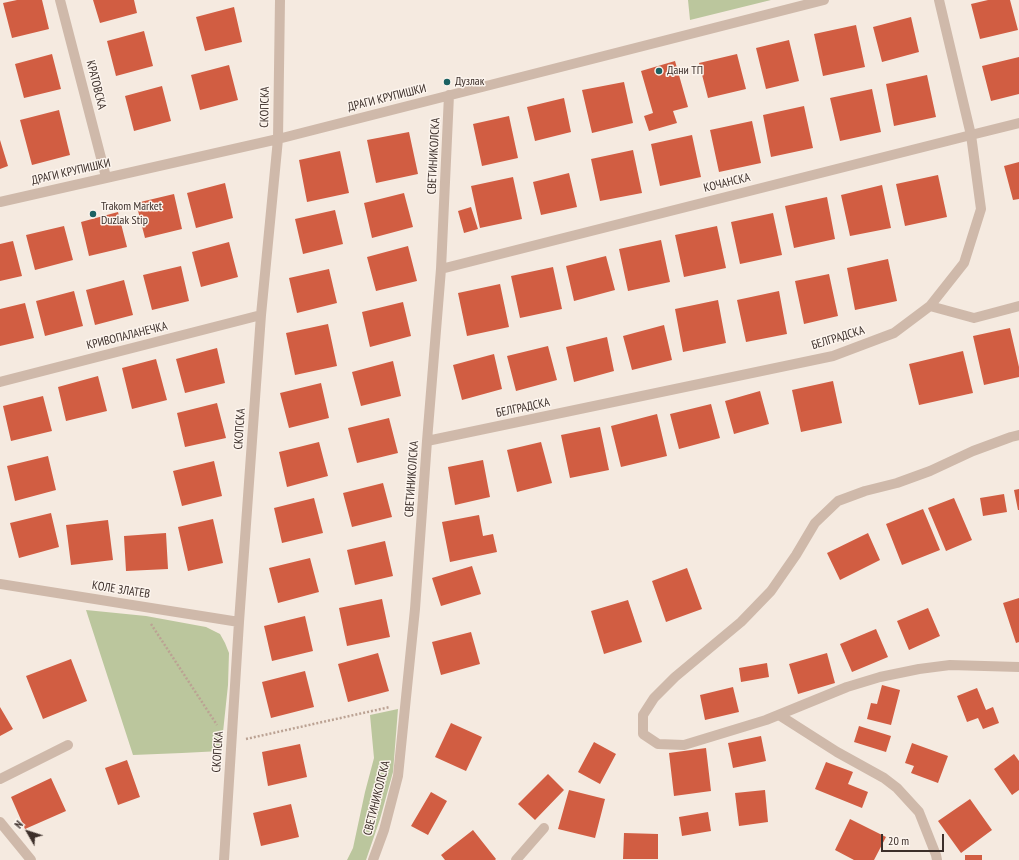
<!DOCTYPE html>
<meta charset="utf-8">
<style>
body{margin:0}
#map{position:relative;width:1019px;height:860px;overflow:hidden;background:#f5eae0;font-family:"PT Sans Narrow",sans-serif}
canvas{display:block}
.north{position:absolute;left:8px;top:812px;width:40px;height:40px;-webkit-text-stroke:3px #fcf4ed;paint-order:stroke;rotate:309deg;font-size:11px;font-weight:700;line-height:16px;text-align:center;color:#3c2f2a}
.north::after{content:'';display:block;margin:auto;width:14px;height:18px;background:#3c2f2a;clip-path:polygon(50% 0,100% 100%,50% 72%,0 100%)}
.scale{position:absolute;left:881px;top:834px;width:63px;height:18px;box-sizing:border-box;border:2px solid #3c2f2a;border-top:0;padding-left:5px;font-size:12px;line-height:14px;white-space:nowrap;color:#3c2f2a;-webkit-text-stroke:3px #fcf4ed;paint-order:stroke}
</style>
<div id="map">
<canvas width="1019" height="860"></canvas>
<div class="north">N</div>
<div class="scale">20 m</div>
</div>
<script>
const g = document.querySelector('canvas').getContext('2d');
g.lineJoin = 'round';
function fillPath(path, color) { g.fillStyle = color; g.fill(path, 'evenodd'); }
const poly = rows => new Path2D(rows.map(r => 'M' + r).join(''));
function stroke(path, color, width, dash) { g.strokeStyle = color; g.lineWidth = width; g.lineCap = dash ? 'butt' : 'round'; g.setLineDash(dash || []); g.stroke(path); }
function label(font, color, halo, rows, align = 'center') {
  g.font = font + ' "PT Sans Narrow",sans-serif'; g.lineWidth = 3; g.setLineDash([]); g.textBaseline = 'middle'; g.strokeStyle = halo; g.fillStyle = color; for (const [text, x, y, turn = 0] of rows) {
    g.save(); g.translate(x, y); g.rotate((+turn || 0) * Math.PI / 180); g.textAlign = isNaN(turn) ? turn : align; if (halo) g.strokeText(text, 0, 0); g.fillText(text, 0, 0); g.restore();
  }
}
const green = poly([
 [688,0,771,0,690,20],
 [86,610,146,616,206,627,220,634,225,643,229,653,228,685,221,751,182,753,133,755],
 [398,709,393,772,380,819,366,860,347,860,353,848,365,792,374,758,370,715]
]);
const building = poly([
 [17,0,42,0,49,29,12,38,3,3],
 [93,0,134,0,137,13,100,23],
 [988,0,1010,0,1018,30,980,39,971,4],
 [234,7,242,42,205,51,196,17],
 [911,17,919,52,882,62,873,27],
 [856,25,865,67,823,76,814,34],
 [144,31,153,66,116,76,107,41],
 [789,40,799,81,766,89,756,48],
 [52,54,61,89,24,98,15,64],
 [737,54,746,89,708,98,699,63],
 [1019,57,1019,94,991,101,982,66],
 [675,61,688,107,673,111,677,123,649,131,644,116,653,113,641,71],
 [229,65,238,100,200,110,191,75],
 [927,75,936,117,894,126,886,84],
 [624,82,633,123,592,133,582,90],
 [162,86,171,121,134,131,125,96],
 [872,89,881,132,840,141,830,98],
 [564,98,571,132,535,141,527,107],
 [804,106,813,148,771,157,763,115],
 [59,110,70,155,32,165,20,120],
 [509,116,518,158,482,166,473,124],
 [752,121,761,163,719,172,710,130],
 [409,132,418,174,376,183,367,140],
 [692,135,701,177,660,186,651,144],
 [0,140,8,166,0,169],
 [633,150,642,193,600,201,591,159],
 [340,151,349,193,307,202,299,160],
 [1019,162,1019,199,1013,200,1004,166],
 [569,173,577,207,541,215,533,182],
 [938,175,947,217,905,226,896,184],
 [513,177,522,219,480,228,471,186],
 [225,183,233,218,196,228,187,193],
 [882,185,891,228,850,236,841,195],
 [404,193,413,227,372,238,364,203],
 [174,194,182,229,145,238,136,203],
 [827,197,835,239,794,248,785,206],
 [471,207,478,229,464,233,458,211],
 [335,210,343,244,303,254,295,219],
 [118,212,127,247,89,256,81,222],
 [773,213,782,255,740,264,731,222],
 [64,226,73,260,35,270,26,235],
 [717,226,726,268,684,277,675,235],
 [661,240,670,282,628,291,619,249],
 [13,241,22,276,0,281,0,244],
 [229,242,238,277,201,287,192,252],
 [408,246,417,281,376,291,367,257],
 [606,256,615,290,574,301,566,266],
 [888,259,897,301,855,310,847,268],
 [181,266,189,301,152,310,143,275],
 [553,267,562,309,520,318,511,276],
 [329,269,337,303,297,313,289,278],
 [829,274,838,316,804,324,795,281],
 [124,280,133,315,95,325,86,290],
 [500,284,509,327,467,336,458,293],
 [74,291,83,326,45,336,36,301],
 [779,291,787,334,746,342,737,300],
 [718,300,726,343,683,352,675,309],
 [403,302,411,336,370,347,362,312],
 [25,303,34,338,0,346,0,309],
 [328,324,337,366,295,375,286,333],
 [664,325,672,360,632,370,623,336],
 [1010,328,1019,367,1019,377,984,385,973,336],
 [607,337,614,371,574,382,566,347],
 [548,346,557,380,516,391,507,356],
 [217,348,225,383,185,393,176,359],
 [963,351,973,393,919,405,909,364],
 [494,354,502,389,462,400,453,365],
 [156,359,167,400,132,409,122,368],
 [393,361,401,396,361,406,352,372],
 [98,376,107,411,66,421,58,387],
 [833,381,842,423,801,432,792,390],
 [321,383,329,418,289,428,280,393],
 [760,391,769,424,734,434,725,401],
 [43,396,52,431,11,441,3,406],
 [217,403,226,438,185,447,177,413],
 [711,404,720,438,679,449,670,414],
 [657,414,667,456,621,467,611,426],
 [389,418,398,453,357,463,348,428],
 [600,427,609,470,570,478,561,435],
 [319,442,328,476,287,487,279,452],
 [541,442,552,483,517,492,507,450],
 [48,456,56,490,15,501,7,466],
 [483,460,490,497,455,505,448,467],
 [214,461,222,496,182,506,173,471],
 [383,483,392,517,352,527,343,493],
 [1019,489,1019,510,1018,510,1014,490],
 [1004,494,1007,512,983,516,980,498],
 [314,498,323,533,282,543,274,508],
 [954,498,972,540,946,551,928,508],
 [923,509,940,550,902,565,886,524],
 [51,513,59,547,19,558,10,523],
 [479,515,483,536,493,534,497,552,450,562,442,522],
 [213,519,223,563,188,571,178,527],
 [108,520,113,560,71,565,66,525],
 [166,533,168,569,126,571,124,536],
 [868,533,880,560,840,580,827,553],
 [385,541,393,576,355,585,347,550],
 [310,558,319,592,278,603,269,568],
 [472,566,481,594,441,606,432,578],
 [687,568,702,609,666,622,652,581],
 [1019,598,1019,642,1016,643,1003,603],
 [382,599,390,637,347,646,339,608],
 [628,600,642,642,604,654,591,611],
 [928,608,940,636,909,650,897,621],
 [305,616,313,651,272,661,264,626],
 [876,629,888,657,852,672,840,644],
 [471,632,480,664,441,675,432,642],
 [378,653,389,691,348,702,338,664],
 [827,653,835,683,798,694,789,664],
 [71,659,87,701,43,719,26,676],
 [767,663,769,677,741,682,739,668],
 [305,671,314,707,271,718,262,682],
 [882,685,900,690,891,725,867,719,871,703,877,704],
 [733,687,739,712,705,720,700,695],
 [977,688,986,710,993,707,999,723,983,729,978,718,967,722,957,696],
 [0,707,13,729,0,736],
 [451,723,482,737,466,771,435,757],
 [859,726,891,736,886,752,854,742],
 [761,736,766,761,733,768,728,743],
 [594,742,616,754,600,784,578,772],
 [912,743,948,756,938,783,911,773,914,766,905,763],
 [300,744,307,777,268,786,262,752],
 [706,748,711,791,674,796,669,753],
 [1014,754,1019,761,1019,790,1012,795,994,769],
 [127,760,140,797,118,805,105,768],
 [826,762,853,772,848,784,868,792,862,808,815,789],
 [548,774,564,790,535,820,518,804],
 [51,778,66,811,25,829,11,797],
 [569,790,605,799,595,838,558,829],
 [765,790,768,822,739,826,735,793],
 [431,792,447,801,428,835,411,826],
 [970,799,992,830,961,853,938,821],
 [291,804,299,837,261,846,253,813],
 [708,812,711,831,682,836,679,817],
 [850,819,886,837,874,860,854,860,835,850],
 [473,830,496,859,495,860,445,860,441,855],
 [624,833,658,834,658,859,623,859],
 [965,855,982,855,982,860,965,860]
]);
const path = poly([
 [151,624,217,725],
 [246,739,390,707]
]);
const minor = poly([
 [60,0,106,177],
 [0,202,278,139,824,0],
 [441,269,971,135,1019,123],
 [930,306,974,318,1019,306],
 [0,382,261,315],
 [1019,435,1011,437,973,451,930,471,897,483,865,491,838,501,815,523,796,555,771,591,741,622,675,677,654,698,643,715,643,734,658,744,684,745,766,720,847,687,880,677,919,669,950,665,1019,667],
 [427,441,833,356,894,333,930,306,964,263,981,209,971,135,939,0],
 [0,584,239,622],
 [779,715,837,752,884,778,897,788,919,812,936,855,937,860],
 [0,779,68,745],
 [0,822,31,860],
 [224,860,239,622,261,315,278,139,280,0],
 [373,860,384,830,398,776,415,609,427,441,441,269,449,95],
 [516,860,544,828]
]);
const markers = [
 [659,71,4,"#1b6162"],
 [447,82,4,"#1b6162"],
 [93,214,4,"#1b6162"]
];
const poiNames = [
 ["Дани ТП",667,71],
 ["Дузлак",455,82],
 ["Trakom Market",101,207],
 ["Duzlak Stip",101,221]
];
const streetNames = [
 ["КРАТОВСКА",96,85,76],
 ["ДРАГИ КРУПИШКИ",387,98,-14],
 ["СКОПСКА",265,107,-89],
 ["СВЕТИНИКОЛСКА",434,156,-87],
 ["ДРАГИ КРУПИШКИ",71,172,-13],
 ["КОЧАНСКА",727,183,-14],
 ["КРИВОПАЛАНЕЧКА",127,336,-14],
 ["БЕЛГРАДСКА",838,338,-17],
 ["БЕЛГРАДСКА",523,408,-12],
 ["СКОПСКА",240,429,-86],
 ["СВЕТИНИКОЛСКА",412,479,-86],
 ["КОЛЕ ЗЛАТЕВ",121,590,9],
 ["СКОПСКА",218,752,-86],
 ["СВЕТИНИКОЛСКА",377,798,-76]
];
fillPath(green, '#bbc69d');
fillPath(building, '#d15d42');
stroke(path, '#bba293', 2.5, [2, 2]);
stroke(minor, '#cfb9aa', 10);
for (const [x, y, r, color] of markers) { const dot = new Path2D(); dot.arc(x, y, r, 0, 2 * Math.PI); g.fillStyle = color; g.fill(dot); stroke(dot, '#fcf4ed', 1.5); }
label('12px', '#3c2f2a', '#fcf4ed', poiNames, 'left');
label('12px', '#3c2f2a', '#fcf4ed', streetNames);
</script>
